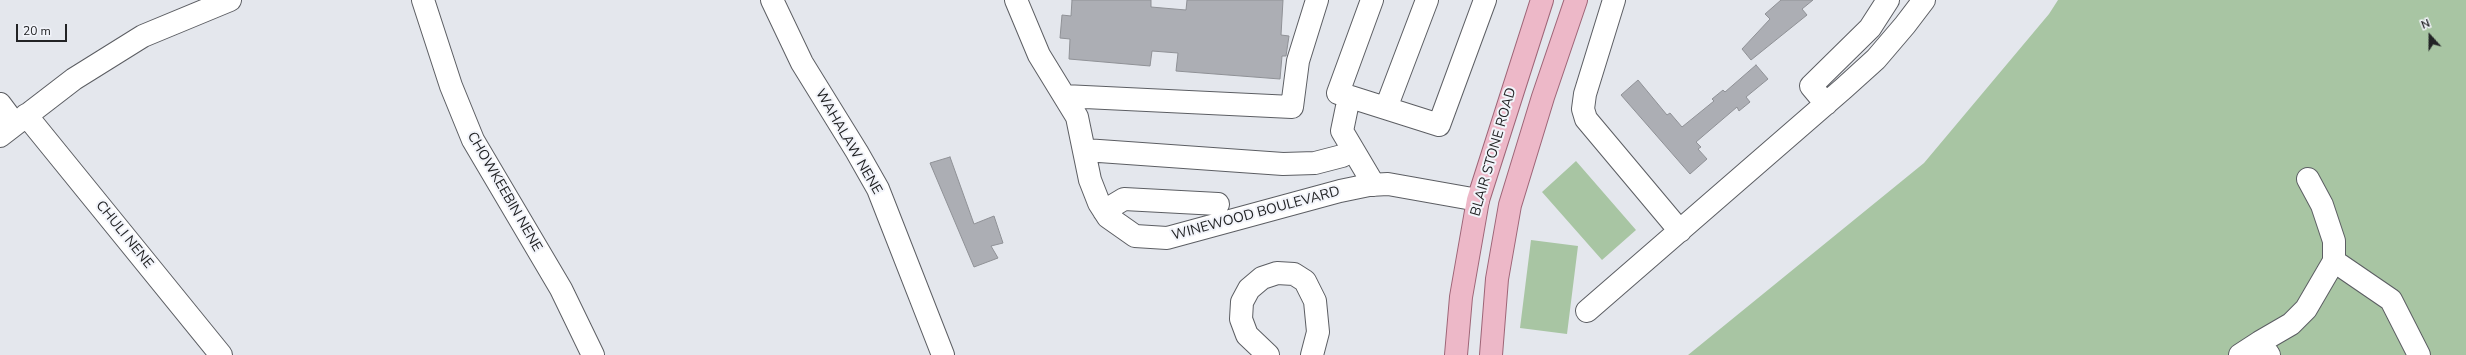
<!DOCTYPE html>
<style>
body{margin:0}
#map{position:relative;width:2466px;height:355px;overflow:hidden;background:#e4e7ed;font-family:"Nunito Sans",sans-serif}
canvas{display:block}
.north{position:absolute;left:2410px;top:16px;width:40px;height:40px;-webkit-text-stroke:3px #f2f4fa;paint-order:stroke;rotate:339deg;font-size:11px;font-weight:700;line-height:16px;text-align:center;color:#222325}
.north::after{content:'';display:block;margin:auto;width:14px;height:18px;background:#222325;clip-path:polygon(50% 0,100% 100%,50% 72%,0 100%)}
.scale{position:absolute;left:16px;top:24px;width:51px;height:18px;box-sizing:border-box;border:2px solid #222325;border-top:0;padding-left:5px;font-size:12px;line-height:14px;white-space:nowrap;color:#222325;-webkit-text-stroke:3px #f2f4fa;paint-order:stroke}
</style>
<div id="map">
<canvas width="2466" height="355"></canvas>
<div class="north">N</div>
<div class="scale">20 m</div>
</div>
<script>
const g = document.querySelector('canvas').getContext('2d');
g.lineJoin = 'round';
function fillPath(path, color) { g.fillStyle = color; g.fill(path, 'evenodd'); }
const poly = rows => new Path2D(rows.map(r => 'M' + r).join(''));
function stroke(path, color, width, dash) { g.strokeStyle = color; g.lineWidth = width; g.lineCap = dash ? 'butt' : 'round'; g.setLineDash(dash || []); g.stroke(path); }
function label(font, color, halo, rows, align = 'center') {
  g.font = font + ' "Nunito Sans",sans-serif'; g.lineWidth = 4; g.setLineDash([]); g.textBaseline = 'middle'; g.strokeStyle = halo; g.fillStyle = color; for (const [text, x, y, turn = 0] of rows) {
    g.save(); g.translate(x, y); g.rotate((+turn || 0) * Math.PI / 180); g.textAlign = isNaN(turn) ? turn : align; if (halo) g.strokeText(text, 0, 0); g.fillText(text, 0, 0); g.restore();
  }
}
const green = poly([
 [2058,0,2466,0,2466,355,1688,355,1924,163,2049,14],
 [1576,161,1636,230,1602,260,1542,192],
 [1531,240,1578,246,1567,334,1520,328]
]);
const building = poly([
 [1072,0,1151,0,1151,7,1186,10,1187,0,1283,0,1281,35,1289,36,1286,56,1282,56,1280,79,1176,71,1178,53,1152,51,1150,66,1069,59,1070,39,1060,38,1062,15,1071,16,1072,0],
 [1781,0,1813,0,1802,9,1807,15,1751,60,1742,49,1770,19,1765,14,1781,0],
 [1756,65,1768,79,1746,97,1750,102,1739,111,1737,107,1696,142,1701,147,1698,149,1707,159,1690,174,1621,95,1638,80,1667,115,1670,113,1682,127,1714,101,1712,99,1723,90,1725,92,1756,65],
 [950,157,974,224,994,216,1003,243,991,246,998,258,974,267,930,163,950,157]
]);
const minor = poly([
 [423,0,451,86,473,140,561,289,593,355],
 [772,0,802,63,857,152,878,189,943,355],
 [1016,0,1039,55,1077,117,1090,180,1099,203,1108,217,1135,236,1167,238,1340,191,1369,185,1388,184,1478,200],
 [1372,0,1338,93,1439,125,1485,0],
 [1614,0,1585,94,1583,109,1586,119,1680,231],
 [1064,96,1292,107,1298,61,1317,0],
 [1349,97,1342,131,1374,185],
 [0,104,15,124],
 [1826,104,1811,86,1870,28,1888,0],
 [1386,108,1427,0],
 [26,115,221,355],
 [0,136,74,79,143,36,230,0],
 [1085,150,1283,164,1315,163,1342,156,1353,150],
 [1104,211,1124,199,1218,204],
 [2334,261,2391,300,2419,355],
 [1587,311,1844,88,1876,59,1905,25,1924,0],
 [2260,342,2291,324,2306,309,2334,261,2334,241,2322,205,2308,179],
 [1268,355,1247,335,1241,319,1242,302,1249,289,1262,278,1277,273,1294,274,1305,281,1315,301,1318,332,1312,355],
 [2240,355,2260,342,2269,355]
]);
const major = poly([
 [1456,355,1461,297,1478,200,1542,0],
 [1491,355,1497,279,1510,205,1543,97,1576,0]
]);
const streetNames = [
 ["WAHALAW NENE",848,142,60],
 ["BLAIR STONE ROAD",1494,152,-74],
 ["CHOWKEEBIN NENE",504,192,60],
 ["WINEWOOD BOULEVARD",1256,214,-15],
 ["CHULI NENE",124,235,51]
];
fillPath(green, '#a8c5a3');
fillPath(building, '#acaeb4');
stroke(building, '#8f9196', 1);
stroke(minor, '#5c5e63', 24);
stroke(major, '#9e6577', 24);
stroke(minor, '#fff', 22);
stroke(major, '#edb8c8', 22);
label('14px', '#222325', '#f2f4fa', streetNames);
</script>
